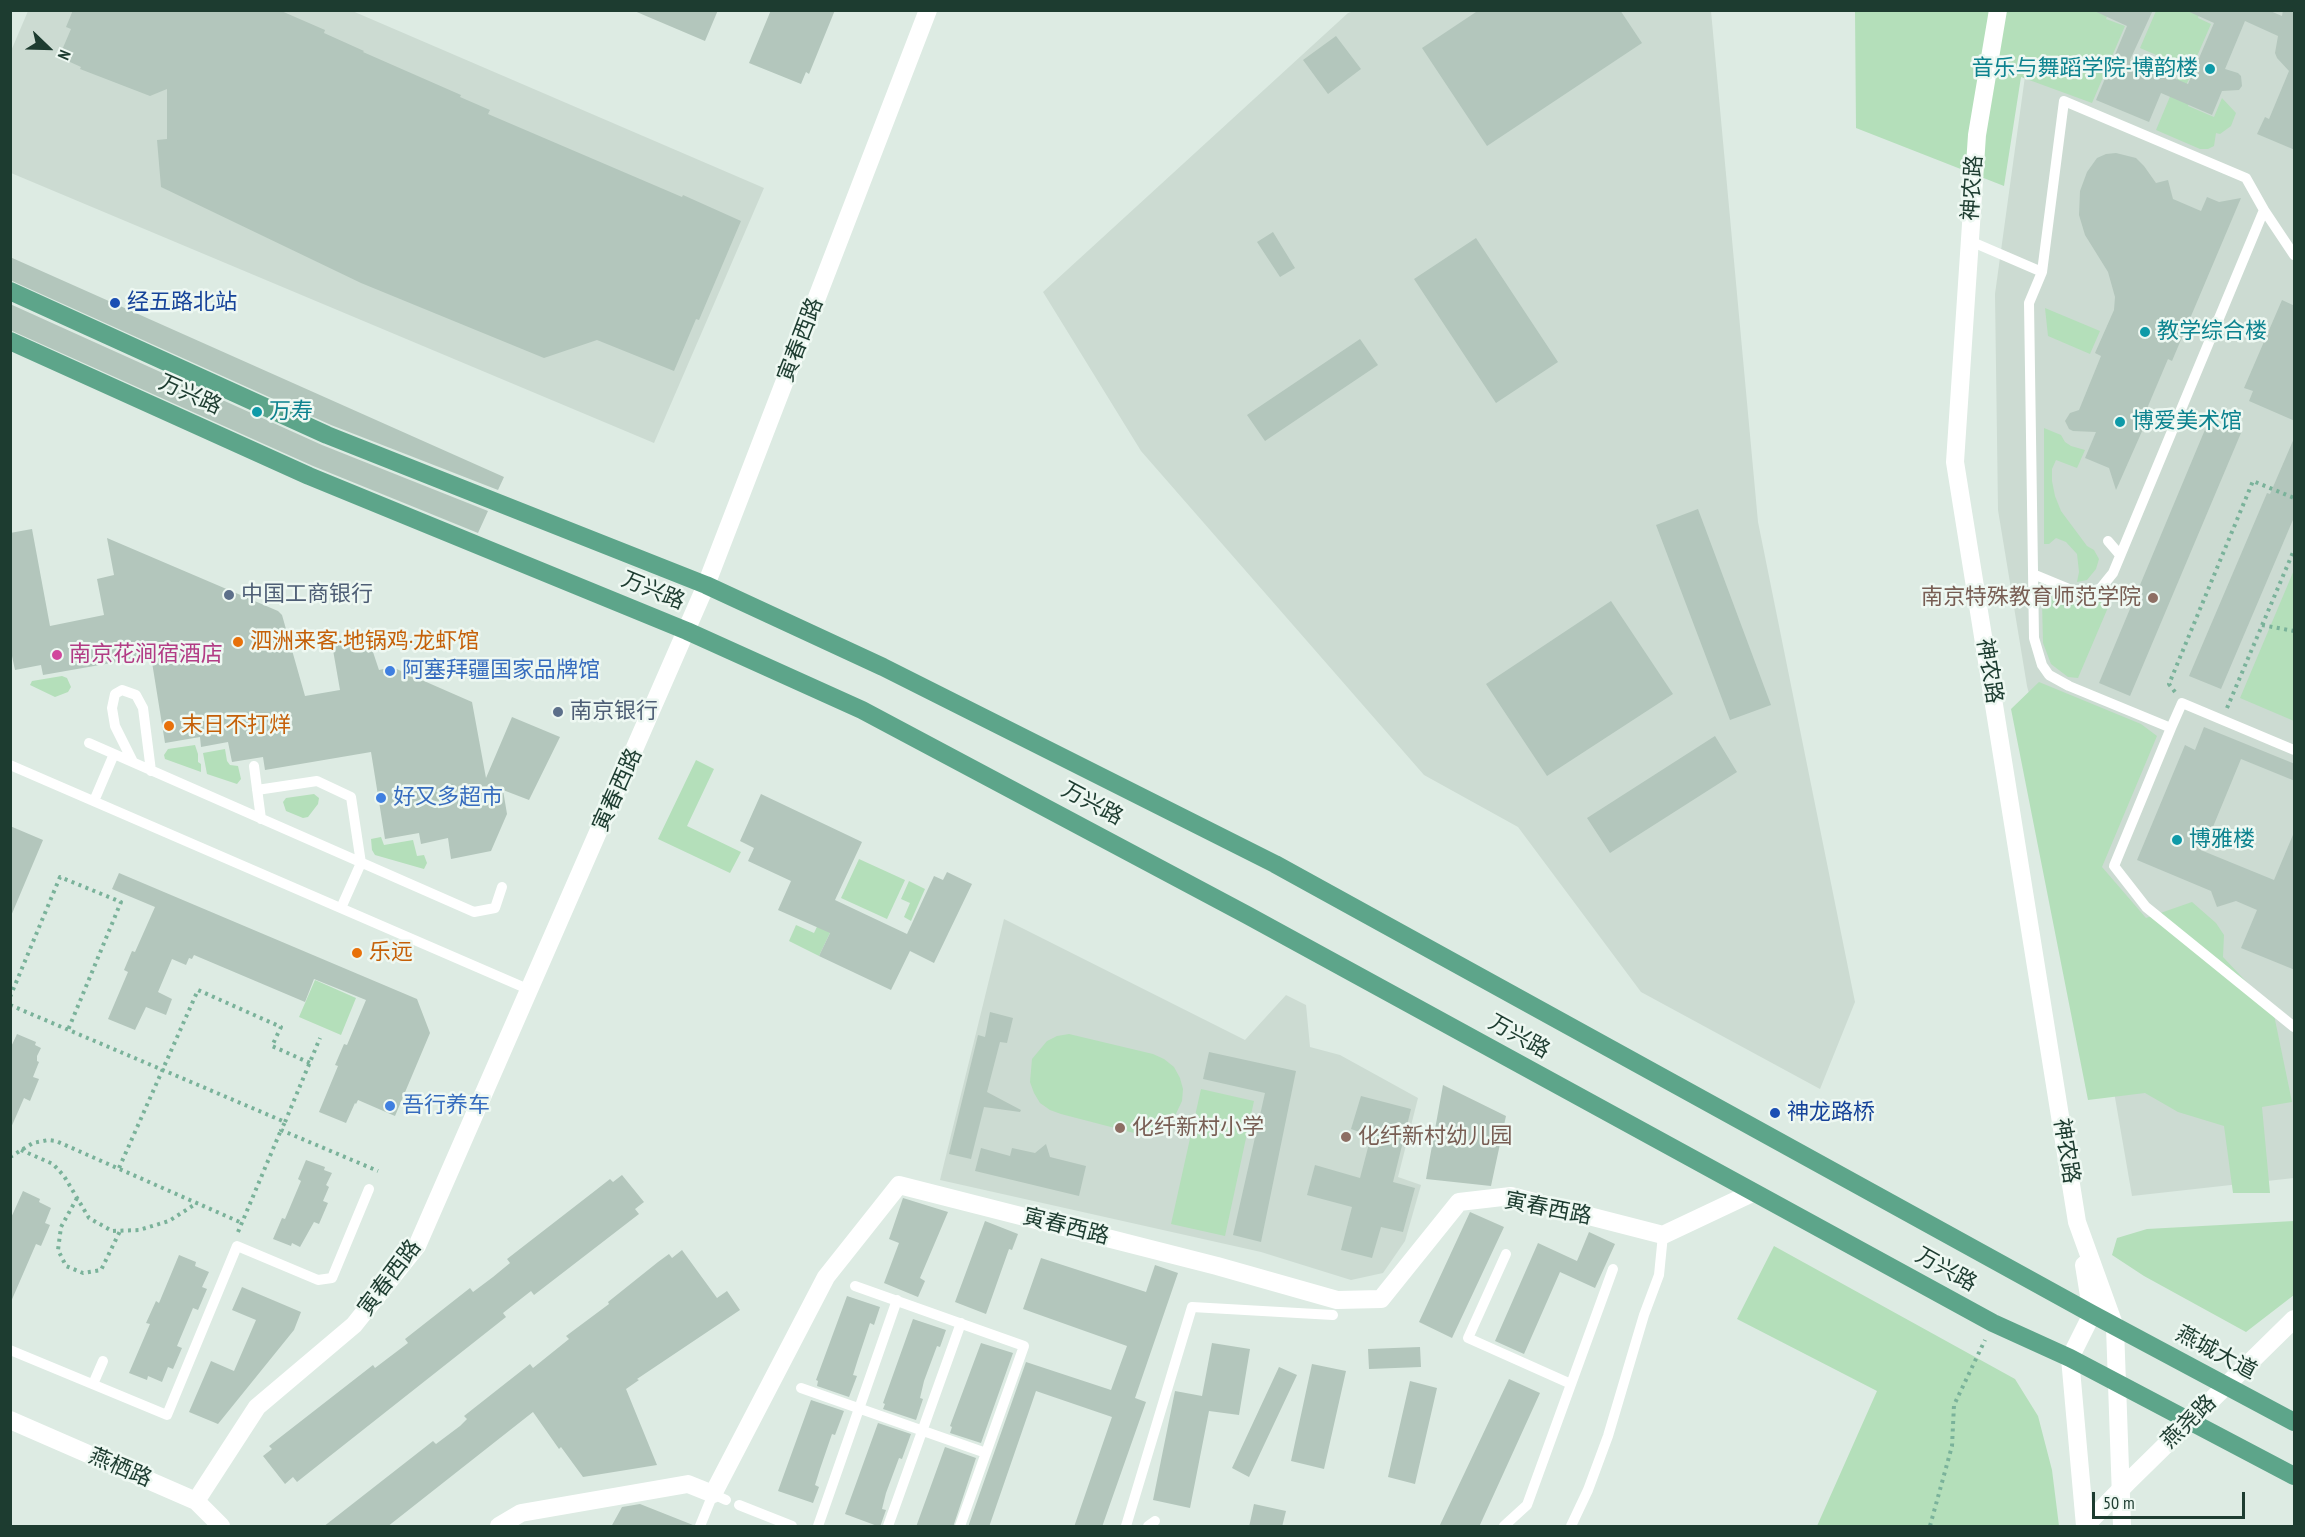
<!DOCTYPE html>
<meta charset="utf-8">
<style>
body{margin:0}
#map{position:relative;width:2305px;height:1537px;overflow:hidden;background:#ddebe3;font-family:"PT Sans Narrow",sans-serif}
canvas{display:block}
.frame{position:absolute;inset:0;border:12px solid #1d3c30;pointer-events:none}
.north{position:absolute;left:18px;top:18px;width:60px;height:60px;-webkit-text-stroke:4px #eef8f2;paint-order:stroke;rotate:113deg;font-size:16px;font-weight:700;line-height:24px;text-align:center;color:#1d3c30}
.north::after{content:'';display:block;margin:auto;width:21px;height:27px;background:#1d3c30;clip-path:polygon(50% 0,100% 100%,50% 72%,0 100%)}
.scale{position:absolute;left:2092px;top:1492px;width:153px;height:27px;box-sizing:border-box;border:3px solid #1d3c30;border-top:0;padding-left:8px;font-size:18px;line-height:21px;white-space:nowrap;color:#1d3c30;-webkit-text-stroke:4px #eef8f2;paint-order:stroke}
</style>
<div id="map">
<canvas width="2305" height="1537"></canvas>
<div class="frame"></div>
<div class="north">N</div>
<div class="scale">50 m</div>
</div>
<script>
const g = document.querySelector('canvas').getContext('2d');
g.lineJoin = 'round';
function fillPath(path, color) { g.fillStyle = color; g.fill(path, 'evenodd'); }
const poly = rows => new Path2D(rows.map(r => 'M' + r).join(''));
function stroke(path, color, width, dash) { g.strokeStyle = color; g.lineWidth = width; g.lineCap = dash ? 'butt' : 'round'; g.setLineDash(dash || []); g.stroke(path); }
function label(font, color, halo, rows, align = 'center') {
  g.font = font + ' "PT Sans Narrow","Noto Sans SC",sans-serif'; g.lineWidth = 5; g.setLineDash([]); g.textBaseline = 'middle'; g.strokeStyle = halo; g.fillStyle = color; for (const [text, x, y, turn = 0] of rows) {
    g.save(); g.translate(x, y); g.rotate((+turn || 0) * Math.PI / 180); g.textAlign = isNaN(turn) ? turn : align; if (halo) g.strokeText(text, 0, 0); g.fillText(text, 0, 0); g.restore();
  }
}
const built = poly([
 [350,10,764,188,654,443,11,173,11,51,28,11],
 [1357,10,1711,11,1758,522,1855,1002,1820,1089,1641,992,1518,827,1424,775,1141,451,1043,292,1348,13],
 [2034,11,2294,11,2294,1178,2132,1196,2079,889,2027,686,1998,510,1995,294],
 [1004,919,1245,1040,1286,995,1306,1005,1310,1047,1340,1055,1418,1098,1398,1177,1421,1185,1405,1241,1383,1273,1351,1280,1261,1252,940,1180]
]);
const green = poly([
 [1855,11,2109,11,2106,19,2125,26,2092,103,2021,77,2004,186,1856,128],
 [2156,11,2200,11,2198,18,2211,24,2191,70,2140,48],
 [2179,75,2189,79,2186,85,2195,89,2188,106,2214,117,2222,98,2236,113,2231,126,2220,134,2216,133,2214,146,2208,149,2200,149,2156,130],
 [2045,308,2100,331,2090,354,2048,336],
 [2044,428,2061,435,2065,442,2071,446,2085,450,2077,468,2056,460,2052,469,2052,481,2055,496,2061,511,2087,546,2094,550,2099,559,2096,569,2087,580,2077,582,2079,572,2077,554,2066,542,2056,538,2049,544,2044,544],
 [2294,570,2294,721,2240,698],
 [2115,591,2078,678,2068,677,2051,664,2043,643,2042,601,2051,596,2069,603,2085,604],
 [62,676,67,678,71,687,68,692,55,697,30,685,32,681],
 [2039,682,2141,724,2157,736,2102,867,2146,918,2192,902,2216,923,2224,935,2223,957,2273,1010,2292,1102,2262,1107,2270,1193,2233,1193,2224,1126,2178,1112,2145,1093,2088,1100,2011,709],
 [195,745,198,754,198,762,201,764,201,772,165,759,164,755,168,749],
 [225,749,227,761,230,765,238,766,241,779,237,784,207,774,203,753],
 [696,760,714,769,687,826,741,852,730,873,658,839],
 [314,794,319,798,318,804,308,817,303,818,286,811,283,802,286,798],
 [381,837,384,845,413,840,417,856,424,855,427,863,424,869,375,855,372,850,371,839],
 [859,859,905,880,887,919,841,898],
 [909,881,925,889,911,921,904,917,910,903,901,899],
 [826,908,839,914,819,956,789,941,796,925,814,933],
 [315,980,356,998,341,1035,299,1017],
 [1069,1034,1153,1054,1164,1059,1174,1067,1180,1078,1183,1089,1182,1101,1173,1120,1155,1132,1134,1133,1061,1114,1050,1110,1040,1103,1034,1093,1030,1082,1032,1059,1047,1041,1057,1036],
 [1201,1089,1254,1101,1225,1236,1171,1224],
 [2294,1221,2294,1295,2246,1332,2144,1276,2112,1255,2117,1238,2147,1229],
 [1774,1246,2015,1379,2038,1416,2052,1470,2059,1526,1817,1526,1877,1391,1737,1319]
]);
const building = poly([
 [73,10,279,10,325,30,324,33,364,51,363,52,461,95,460,97,490,110,488,114,682,197,683,195,741,221,699,320,696,319,674,371,597,340,544,358,361,283,161,187,157,140,167,139,167,89,150,96,80,69,81,67,59,57,71,29,66,27],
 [632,10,718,10,705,41],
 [771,10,835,10,809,74,806,72,801,84,749,63],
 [1479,10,1620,10,1642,43,1487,146,1422,48],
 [2092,10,2153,10,2130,60,2188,84,2214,23,2185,10,2268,10,2282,16,2283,10,2295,10,2295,150,2257,134,2265,117,2269,119,2289,71,2277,58,2275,53,2278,36,2245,21,2225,69,2238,73,2241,76,2242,86,2239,90,2222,91,2212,115,2161,93,2149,122,2096,100,2127,26],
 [1336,36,1361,69,1328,94,1303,60],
 [2116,153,2136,158,2144,166,2156,183,2168,180,2173,199,2201,211,2207,197,2219,202,2241,198,2172,361,2168,359,2143,418,2147,420,2116,490,2109,468,2085,458,2096,432,2073,431,2069,429,2065,421,2070,413,2079,410,2101,356,2095,353,2114,310,2115,297,2108,272,2085,235,2079,215,2080,191,2087,172,2097,158,2106,154],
 [1273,232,1295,268,1280,277,1257,242],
 [1476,238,1558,362,1496,403,1414,279],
 [10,257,504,477,498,490,331,425,10,280],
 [2282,300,2295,306,2295,421,2249,401,2253,391,2244,388],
 [10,304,322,445,488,511,478,533,313,466,10,330],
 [1360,339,1378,365,1265,441,1247,415],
 [2209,420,2241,433,2130,696,2099,683],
 [2295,436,2295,515,2221,689,2189,676,2267,493,2270,494],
 [1698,509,1771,705,1730,720,1656,525],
 [32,529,50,626,104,615,97,579,114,575,107,538,278,611,282,615,305,696,340,690,333,650,335,644,344,641,373,652,379,670,392,667,472,702,486,778,512,717,560,737,529,800,503,790,507,814,491,851,451,859,448,838,421,844,419,833,385,839,371,752,265,770,263,757,232,762,228,742,201,747,200,737,165,743,151,656,43,675,41,665,15,670,12,656,10,657,10,533],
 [1611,601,1673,694,1547,776,1486,684],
 [2204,727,2295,764,2295,781,2241,759,2203,851,2274,880,2295,830,2295,970,2241,948,2257,910,2236,901,2217,907,2211,891,2137,860,2185,745,2195,750],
 [1715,736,1737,772,1610,853,1587,818],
 [761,794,862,842,835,900,907,934,934,876,943,880,947,872,972,884,934,963,910,951,891,990,819,956,830,933,778,910,791,881,748,861,754,848,740,841],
 [10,826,43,840,11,916,10,916],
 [119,873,417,999,430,1033,395,1116,358,1100,356,1104,355,1103,346,1123,319,1112,338,1066,335,1065,344,1044,347,1045,366,1000,314,979,305,1002,194,955,192,959,189,958,186,965,172,959,158,992,172,999,166,1015,146,1007,135,1030,108,1019,128,972,124,970,132,951,135,952,155,907,112,889],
 [990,1012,1013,1018,1007,1043,1000,1042,987,1092,1021,1110,1020,1112,984,1107,971,1159,949,1154,978,1035,985,1037],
 [17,1034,36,1042,35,1045,41,1048,37,1056,37,1061,39,1062,33,1077,39,1079,30,1101,24,1098,10,1130,10,1049],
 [1209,1052,1296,1071,1261,1242,1233,1235,1265,1093,1203,1079],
 [1443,1085,1506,1116,1491,1186,1426,1179],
 [1361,1096,1411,1109,1393,1182,1415,1188,1403,1232,1381,1227,1372,1258,1341,1250,1352,1207,1307,1195,1315,1165,1360,1178,1371,1136,1351,1129],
 [1046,1144,1050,1157,1086,1166,1079,1196,975,1171,981,1148,1010,1156,1012,1148,1035,1153],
 [306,1160,325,1167,324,1170,332,1173,326,1185,329,1187,323,1201,328,1203,319,1224,314,1222,300,1247,292,1243,291,1246,273,1239,282,1218,285,1219,301,1181,298,1179],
 [622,1175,644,1202,635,1209,639,1214,534,1295,531,1291,503,1313,506,1317,297,1482,293,1477,285,1484,263,1456,272,1449,269,1446,373,1365,375,1368,408,1343,405,1339,470,1288,473,1292,493,1277,510,1263,507,1259,596,1190,610,1179,613,1182],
 [23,1191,40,1199,39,1202,51,1208,45,1223,50,1225,41,1246,36,1244,10,1304,10,1220],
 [903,1198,948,1212,920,1278,925,1281,918,1297,884,1283,899,1243,889,1239],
 [1470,1212,1504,1227,1452,1338,1419,1322],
 [985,1221,1018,1234,1012,1250,1009,1249,986,1314,955,1302],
 [1589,1232,1615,1244,1595,1288,1560,1272,1524,1354,1495,1341,1538,1243,1577,1261],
 [682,1250,717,1298,727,1291,740,1310,637,1379,639,1380,626,1389,657,1465,583,1477,561,1447,559,1449,533,1412,387,1527,323,1527,433,1441,436,1444,460,1426,467,1419,464,1416,530,1364,533,1368,569,1339,566,1336,609,1304,608,1302,658,1262,669,1254,672,1258],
 [179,1255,196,1262,195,1266,209,1272,202,1287,207,1289,198,1310,193,1308,177,1346,182,1348,173,1369,168,1367,162,1382,148,1376,147,1380,129,1373,150,1324,146,1323,156,1301,159,1303],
 [1041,1258,1146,1292,1155,1265,1178,1273,1135,1398,1146,1402,1102,1527,1074,1527,1112,1417,1036,1391,989,1527,968,1527,1026,1362,1111,1390,1127,1346,1023,1309],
 [242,1287,301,1312,294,1330,218,1424,189,1412,211,1361,234,1371,256,1320,232,1310],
 [847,1296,880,1307,874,1325,870,1323,858,1359,853,1375,857,1376,849,1397,817,1386,818,1381,816,1380],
 [913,1319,946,1330,940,1347,937,1346,924,1381,920,1398,923,1399,916,1420,883,1409,885,1404,883,1403],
 [981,1343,1013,1353,981,1443,950,1433,952,1427,950,1426],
 [1212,1343,1250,1349,1239,1415,1209,1411,1190,1508,1153,1500,1175,1391,1202,1396],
 [1420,1347,1421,1367,1369,1369,1368,1349],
 [1312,1364,1346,1371,1324,1469,1291,1461],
 [1279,1367,1297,1375,1249,1477,1232,1468],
 [1509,1379,1540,1393,1479,1527,1439,1527],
 [1410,1381,1437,1388,1415,1484,1388,1477],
 [811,1400,844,1411,835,1435,832,1434,820,1469,815,1485,819,1487,813,1503,778,1491],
 [878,1423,911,1434,902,1459,899,1458,886,1493,882,1509,886,1510,880,1527,845,1514],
 [945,1447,976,1458,953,1527,916,1527],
 [640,1504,693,1525,693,1527,611,1527,622,1507],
 [1254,1504,1286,1511,1282,1527,1249,1527]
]);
const path = poly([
 [2262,625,2294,631],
 [2175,692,2169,684,2253,481,2294,498],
 [2227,708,2294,550],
 [10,997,60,877,121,902,68,1030],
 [10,1005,285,1122,281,1130,378,1171],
 [285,1122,320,1038],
 [21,1150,53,1164,64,1176,89,1218,112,1231,139,1230,169,1221,197,1203],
 [10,1157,33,1143,48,1140,56,1141,242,1223],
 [119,1168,198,990,281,1027,272,1046,310,1063],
 [77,1198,61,1227,58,1250,66,1266,83,1273,101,1270,120,1231],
 [238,1232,281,1130],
 [1930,1526,1952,1446,1954,1405,1985,1340]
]);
const service = poly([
 [2264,210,2294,255],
 [1970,241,2042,272,2029,303,2034,638,2042,665,2049,675,2069,686,2171,728,2182,703,2294,750],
 [2108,541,2120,555],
 [2033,574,2079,593,2100,589,2113,573,2264,210,2246,178,2064,101,2042,272],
 [2171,728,2114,866,2146,907,2294,1027],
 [89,743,474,912,495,908,502,887],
 [133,762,115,726,112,708,115,694,122,690,136,695,143,708,151,771],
 [10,765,530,990],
 [254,766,261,819],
 [257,790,317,781,351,797,361,863,341,908],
 [94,801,114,754],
 [1506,1254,1468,1338,1571,1384],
 [855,1286,1024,1346,960,1526],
 [10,1350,167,1415,237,1246,318,1280,332,1278,369,1189],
 [93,1384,103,1361],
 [801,1388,986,1453],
 [739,1505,792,1526],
 [700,1526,713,1494,726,1500],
 [818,1526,897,1300],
 [888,1526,961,1323],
 [1126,1526,1192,1307,1333,1315],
 [1148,1526,1155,1521],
 [1504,1526,1527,1505,1613,1269],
 [1571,1526,1588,1490,1608,1436,1644,1315,1659,1275,1663,1235]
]);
const minor = poly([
 [499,1526,521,1513,688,1484,713,1494,826,1277,899,1185,1217,1266,1337,1300,1381,1299,1459,1202,1511,1196,1663,1235,1752,1193],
 [2085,1526,2128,1482,2294,1319]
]);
const tertiary = poly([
 [1998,10,1977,135,1955,462,2077,1222,2115,1327,2122,1526],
 [2084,1265,2092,1314,2070,1358,2085,1526],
 [10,1420,196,1501,221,1526],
 [196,1501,257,1407,354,1325,417,1246,706,585,928,10]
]);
const primary = poly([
 [10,291,327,435,706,585,883,667,1275,864,2092,1314,2294,1422],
 [10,341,309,476,687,631,862,710,1247,915,1993,1323,2070,1358,2294,1476]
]);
const markers = [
 [2210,69,6,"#0f9aa8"],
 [115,303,6,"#1a4fb4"],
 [2145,332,6,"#0f9aa8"],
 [257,412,6,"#0f9aa8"],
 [2120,422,6,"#0f9aa8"],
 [229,595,6,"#5c6f8a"],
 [2153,598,6,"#8d6e63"],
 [238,642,6,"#e8710a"],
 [57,655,6,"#d1479c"],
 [390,671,6,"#3f7fe0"],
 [558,712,6,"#5c6f8a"],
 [169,726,6,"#e8710a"],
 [381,798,6,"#3f7fe0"],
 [2177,840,6,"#0f9aa8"],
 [357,953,6,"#e8710a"],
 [390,1106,6,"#3f7fe0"],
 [1775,1113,6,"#1a4fb4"],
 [1120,1128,6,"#8d6e63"],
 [1346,1137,6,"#8d6e63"]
];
const cultureNames = [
 ["音乐与舞蹈学院-博韵楼",2198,69,"right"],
 ["教学综合楼",2157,332],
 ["万寿",269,412],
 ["博爱美术馆",2132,422],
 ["博雅楼",2189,840]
];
const streetNames = [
 ["神农路",1973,188,-86],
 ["寅春西路",801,340,-69],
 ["万兴路",190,395,24],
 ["万兴路",653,591,22],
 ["神农路",1989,671,81],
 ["寅春西路",618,790,-66],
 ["万兴路",1092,804,28],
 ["万兴路",1519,1037,29],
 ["神农路",2066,1151,81],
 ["寅春西路",1548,1209,11],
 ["寅春西路",1066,1227,14],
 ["万兴路",1946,1270,29],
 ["寅春西路",390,1278,-53],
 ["燕城大道",2216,1353,28],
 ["燕尧路",2189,1422,-44],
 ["燕栖路",120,1468,23]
];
const transitNames = [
 ["经五路北站",127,303],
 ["神龙路桥",1787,1113]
];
const serviceNames = [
 ["中国工商银行",241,595],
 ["南京银行",570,712]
];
const educationNames = [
 ["南京特殊教育师范学院",2141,598,"right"],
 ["化纤新村小学",1132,1128],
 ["化纤新村幼儿园",1358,1137]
];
const foodNames = [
 ["泗洲来客·地锅鸡·龙虾馆",250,642],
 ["末日不打烊",181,726],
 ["乐远",369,953]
];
const hotelNames = [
 ["南京花涧宿酒店",69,655]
];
const shopNames = [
 ["阿塞拜疆国家品牌馆",402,671],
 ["好又多超市",393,798],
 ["吾行养车",402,1106]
];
fillPath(built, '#ccdbd2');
fillPath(green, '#b4dfba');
fillPath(building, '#b3c6bc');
stroke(path, '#7ab29a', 4, [3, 4.5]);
stroke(service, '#fff', 10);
stroke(minor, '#fff', 18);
stroke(tertiary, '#fff', 18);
stroke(primary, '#5da58a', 18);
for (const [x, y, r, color] of markers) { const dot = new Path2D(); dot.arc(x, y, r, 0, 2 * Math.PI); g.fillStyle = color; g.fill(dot); stroke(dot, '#eef8f2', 2); }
label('22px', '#0d838f', '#eef8f2', cultureNames, 'left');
label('22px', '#1d3c30', '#eef8f2', streetNames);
label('22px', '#164399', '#eef8f2', transitNames, 'left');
label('22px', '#4e5e75', '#eef8f2', serviceNames, 'left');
label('22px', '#785e54', '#eef8f2', educationNames, 'left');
label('22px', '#c56008', '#eef8f2', foodNames, 'left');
label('22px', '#b23c85', '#eef8f2', hotelNames, 'left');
label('22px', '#366cbe', '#eef8f2', shopNames, 'left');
</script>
